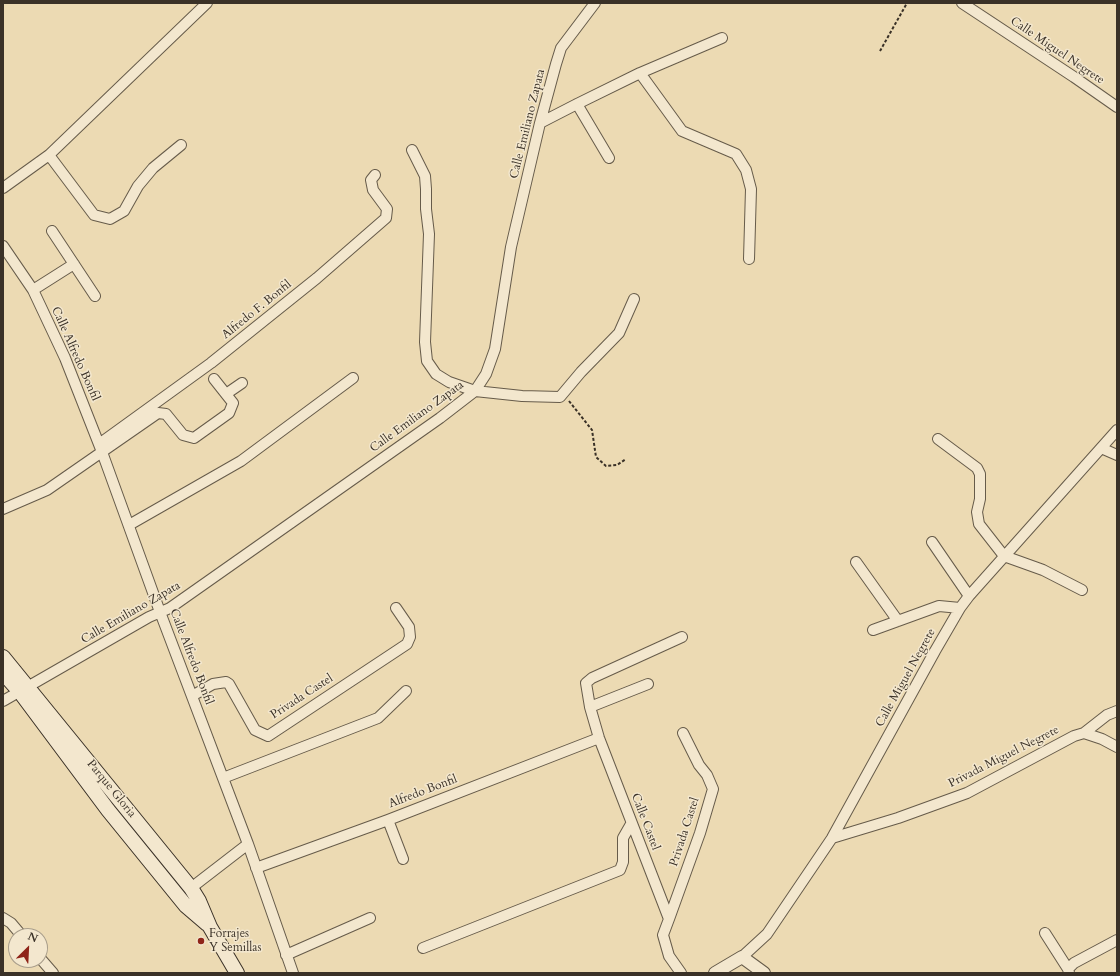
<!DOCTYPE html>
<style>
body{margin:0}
#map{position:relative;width:1120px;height:976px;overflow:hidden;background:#ecdab3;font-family:Cardo,serif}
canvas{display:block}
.frame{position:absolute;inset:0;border:4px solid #3a3127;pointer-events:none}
.north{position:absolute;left:8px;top:928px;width:40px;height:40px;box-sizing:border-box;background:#f3e7ce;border:1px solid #a99e8b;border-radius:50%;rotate:24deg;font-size:11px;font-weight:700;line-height:16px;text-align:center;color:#3a3127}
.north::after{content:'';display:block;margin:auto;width:14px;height:18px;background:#8f2418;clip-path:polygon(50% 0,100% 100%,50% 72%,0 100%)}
</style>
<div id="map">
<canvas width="1120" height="976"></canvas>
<div class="frame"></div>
<div class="north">N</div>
</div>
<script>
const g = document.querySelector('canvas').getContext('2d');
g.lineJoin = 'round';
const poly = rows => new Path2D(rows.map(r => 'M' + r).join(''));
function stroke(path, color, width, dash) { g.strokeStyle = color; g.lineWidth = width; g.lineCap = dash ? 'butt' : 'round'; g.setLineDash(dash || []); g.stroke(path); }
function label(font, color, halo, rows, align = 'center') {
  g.font = font + ' Cardo,serif'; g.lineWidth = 3; g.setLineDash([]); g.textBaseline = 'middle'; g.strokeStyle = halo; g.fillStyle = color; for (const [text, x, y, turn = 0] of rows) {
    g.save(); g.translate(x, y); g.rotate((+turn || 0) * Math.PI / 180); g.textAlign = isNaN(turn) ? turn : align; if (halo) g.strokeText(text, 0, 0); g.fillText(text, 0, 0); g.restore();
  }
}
const path = poly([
 [880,51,907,3],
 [569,401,592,430,596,457,606,466,617,465,626,459]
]);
const minor = poly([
 [962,3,1074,77,1117,107],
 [640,73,682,131,736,154,746,170,751,189,749,259],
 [577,104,609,158],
 [540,123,577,104,640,73,722,38],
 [412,150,425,176,426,189,426,209,429,234,425,342,427,361,436,374,449,382,475,391,522,396,560,397,581,372,619,333,634,299],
 [49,155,94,215,110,219,124,211,138,186,153,168,181,145],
 [3,188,49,155,207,3],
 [52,231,95,296],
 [3,246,33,290,65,358,102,452,160,612,248,844,293,973],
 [33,290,74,264],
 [226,394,242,383],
 [938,439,977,468,980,474,980,499,977,512,979,524,1004,556,1043,570,1082,590],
 [99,444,211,363,317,278,386,218,387,209,373,190,371,180,375,175],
 [1101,448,1117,455],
 [3,509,47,490,158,413,166,414,183,435,194,438,229,413,233,403,214,379],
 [129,525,241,461,353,378],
 [932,542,969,596],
 [856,562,898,621],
 [873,630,939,606,960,608],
 [192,696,213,684,226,682,229,684,255,730,268,736,407,644,410,637,409,627,396,608],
 [3,701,149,617,170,608,440,418,475,391,486,374,495,349,511,247,540,123,556,64,561,48,595,3],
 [590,707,648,684],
 [1084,733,1107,715,1117,711],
 [223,778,378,718,406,691],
 [388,820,403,859],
 [832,838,898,818,967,793,1074,736,1084,733,1102,739,1117,747],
 [256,868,388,820,599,738],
 [191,888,248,844],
 [3,918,11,923,22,936],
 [669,919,700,833,713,789,707,775,699,765,683,733],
 [1045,933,1068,969,1069,973],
 [423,948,620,870,623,862,623,838,631,824],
 [286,955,370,918],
 [742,957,767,934,832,838,935,651,960,608,969,596,1117,430],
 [40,958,53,973],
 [1068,969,1074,963,1117,940],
 [681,973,669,956,663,935,669,919,599,738,590,707,586,683,592,678,682,637]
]);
const tertiary = poly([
 [715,973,742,957,764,973]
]);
const secondary = poly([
 [3,657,191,888,199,901,210,927,237,973],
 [3,673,20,692,108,810,186,906,207,924]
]);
const markers = [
 [201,941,4,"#8f2418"]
];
const streetNames = [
 ["Calle Miguel Negrete",1057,51,34],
 ["Calle Emiliano Zapata",528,124,-76],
 ["Alfredo F. Bonfil",257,310,-39],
 ["Calle Alfredo Bonfil",75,354,66],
 ["Calle Emiliano Zapata",417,417,-36],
 ["Calle Emiliano Zapata",131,613,-30],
 ["Calle Alfredo Bonfil",191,657,69],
 ["Calle Miguel Negrete",906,678,-61],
 ["Privada Castel",302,697,-33],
 ["Privada Miguel Negrete",1004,757,-27],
 ["Parque Gloria",111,789,51],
 ["Alfredo Bonfil",423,792,-21],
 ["Calle Castel",645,822,69],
 ["Privada Castel",685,832,-72]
];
const poiNames = [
 ["Forrajes",209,934],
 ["Y Semillas",209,948]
];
stroke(minor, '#665b4a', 12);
stroke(tertiary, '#665b4a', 14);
stroke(secondary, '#3a3127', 16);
stroke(path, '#3a3127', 2, [3, 2]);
stroke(minor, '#f3e7ce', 10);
stroke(tertiary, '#f3e7ce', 12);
stroke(secondary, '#f3e7ce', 14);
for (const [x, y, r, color] of markers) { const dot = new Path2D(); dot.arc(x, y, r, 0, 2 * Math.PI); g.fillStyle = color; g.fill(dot); stroke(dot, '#f3e7ce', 1.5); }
label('12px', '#3a3127', '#f3e7ce', streetNames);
label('12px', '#3a3127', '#f3e7ce', poiNames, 'left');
</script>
